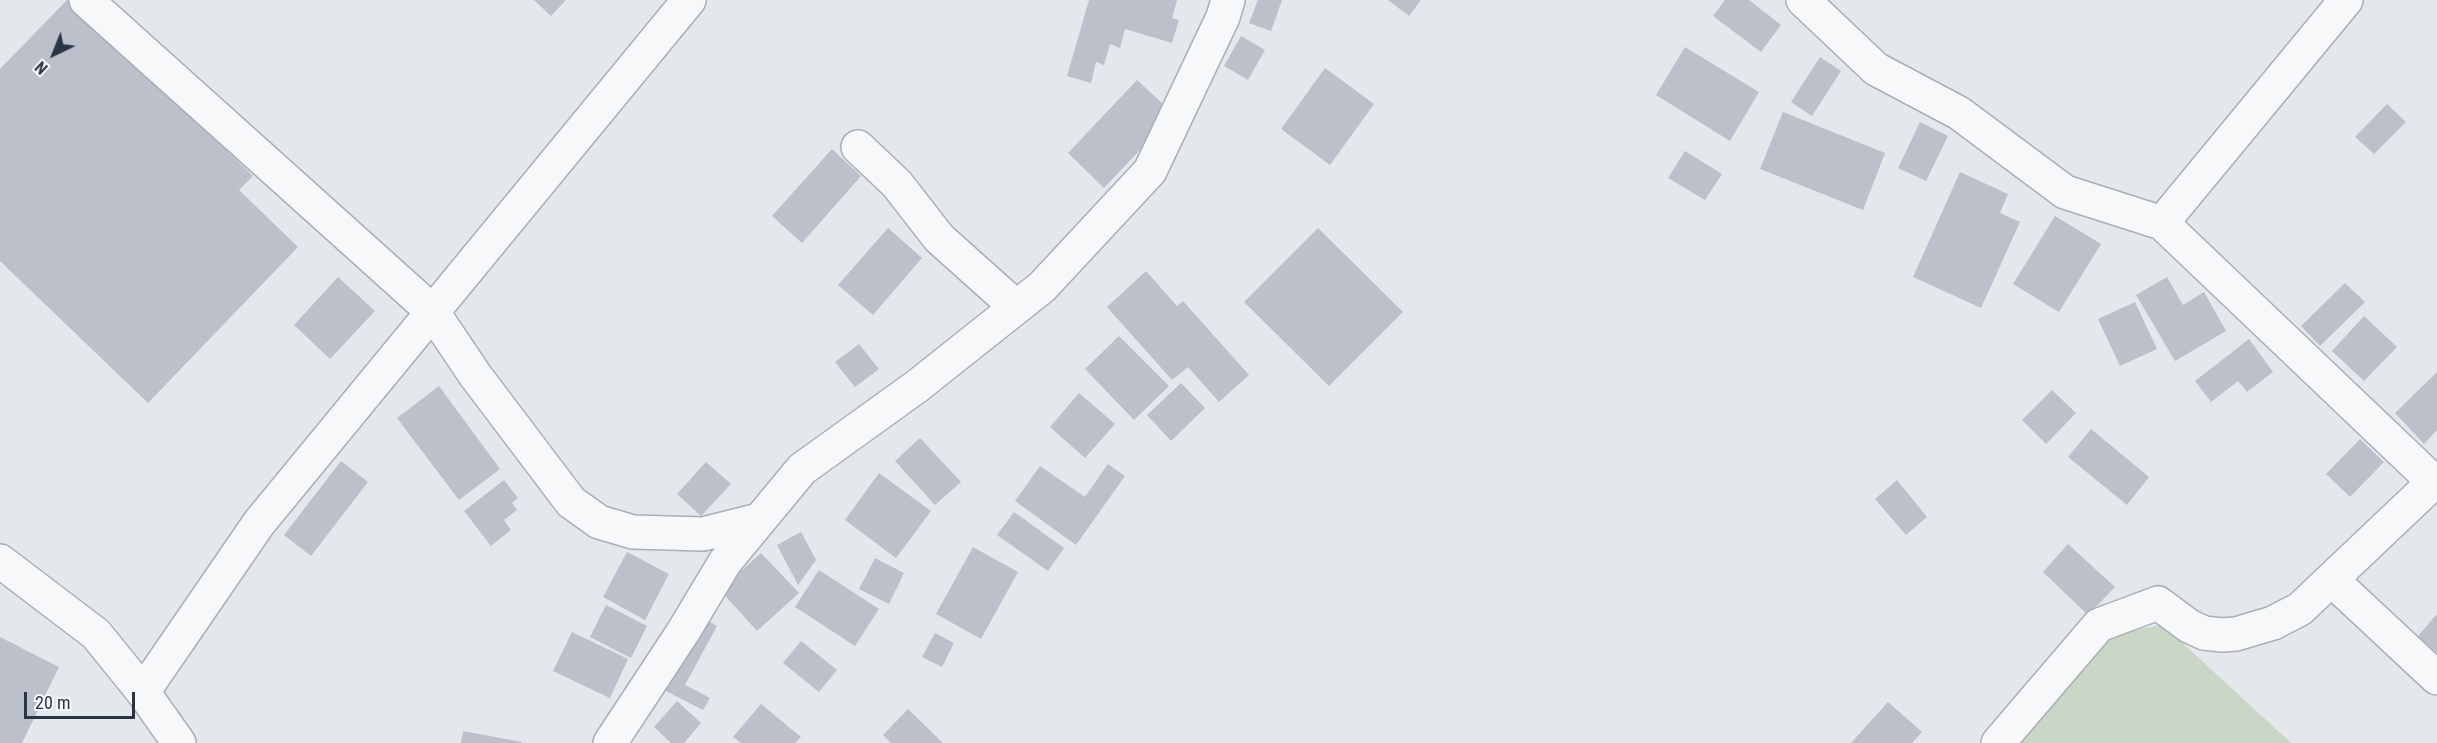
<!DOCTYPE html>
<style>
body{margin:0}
#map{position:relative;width:2437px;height:743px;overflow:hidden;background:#e4e7ec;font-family:"Roboto Condensed",sans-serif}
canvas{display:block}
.north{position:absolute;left:24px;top:24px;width:60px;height:60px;-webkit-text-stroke:4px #f4f6f9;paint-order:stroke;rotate:223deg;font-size:16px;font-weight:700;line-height:24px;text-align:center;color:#2b3445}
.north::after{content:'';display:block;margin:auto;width:21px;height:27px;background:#2b3445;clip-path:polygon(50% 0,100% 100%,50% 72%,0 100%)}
.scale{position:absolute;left:24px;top:692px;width:111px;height:27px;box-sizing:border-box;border:3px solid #2b3445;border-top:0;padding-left:8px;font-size:18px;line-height:21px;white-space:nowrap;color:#2b3445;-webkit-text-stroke:4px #f4f6f9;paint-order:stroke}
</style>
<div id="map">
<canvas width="2437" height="743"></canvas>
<div class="north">N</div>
<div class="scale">20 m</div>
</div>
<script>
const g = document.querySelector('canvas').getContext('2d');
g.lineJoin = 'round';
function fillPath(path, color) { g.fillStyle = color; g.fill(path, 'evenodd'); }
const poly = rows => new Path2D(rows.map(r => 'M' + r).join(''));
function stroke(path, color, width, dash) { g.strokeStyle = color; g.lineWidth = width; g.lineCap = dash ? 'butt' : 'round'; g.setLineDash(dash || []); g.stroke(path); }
const green = poly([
 [2163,625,2291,743,2016,743,2115,633]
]);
const building = poly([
 [67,0,70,0,253,176,239,190,298,247,148,403,0,261,0,69],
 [534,0,566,0,551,16],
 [1089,0,1177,0,1172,18,1179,20,1172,43,1125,29,1120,48,1110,44,1104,65,1096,62,1091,83,1067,76],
 [1258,0,1282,0,1271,31,1249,23],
 [1388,0,1421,0,1409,16],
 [1725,0,1749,0,1781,25,1761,52,1713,16],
 [1241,36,1265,50,1248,80,1224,66],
 [1685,47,1759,92,1730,141,1656,95],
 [1820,57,1841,71,1812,116,1791,102],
 [1325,68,1374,104,1330,165,1281,129],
 [1137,80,1174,114,1104,188,1068,153],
 [2387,104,2406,122,2374,154,2355,137],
 [1783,112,1885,153,1863,210,1760,169],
 [1920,122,1948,136,1926,181,1898,168],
 [832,149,861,176,802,243,772,216],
 [1685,151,1722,174,1705,200,1668,178],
 [1960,172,2008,194,2000,213,2020,222,1981,308,1913,277],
 [2055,216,2101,244,2059,312,2013,284],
 [888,228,922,258,873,315,838,285],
 [1318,228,1403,312,1329,386,1244,302],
 [1146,271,1177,306,1183,301,1249,375,1219,402,1188,367,1172,380,1107,307],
 [338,277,375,311,330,359,294,325],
 [2167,277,2183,305,2204,292,2226,331,2175,361,2136,295],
 [2345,283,2365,302,2320,346,2301,326],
 [2135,302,2157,349,2120,366,2098,319],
 [2364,316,2397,347,2364,381,2332,351],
 [1119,336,1169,386,1134,420,1085,369],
 [2249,339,2273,372,2247,392,2238,381,2211,402,2195,381],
 [859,344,879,369,855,387,835,362],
 [2437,372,2437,430,2424,444,2395,413],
 [1181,383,1205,408,1171,441,1147,415],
 [439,386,500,469,459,500,397,418],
 [2052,390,2076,413,2046,444,2022,420],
 [1079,393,1115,424,1085,458,1050,427],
 [2091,429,2149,477,2127,505,2068,457],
 [920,438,961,482,935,505,895,461],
 [2360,439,2384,462,2350,497,2326,474],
 [341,461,368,482,311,556,284,535],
 [706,462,731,484,701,516,677,494],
 [1108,464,1125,476,1076,545,1015,501,1040,466,1085,497],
 [879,473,931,511,896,558,845,520],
 [504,480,518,498,512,503,517,510,504,520,511,530,491,546,464,511],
 [1897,480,1927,517,1906,535,1875,499],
 [1014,512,1064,548,1048,571,997,535],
 [801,532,816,560,798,585,777,545],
 [2068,544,2115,587,2088,615,2043,572],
 [973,547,1018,572,981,639,936,614],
 [627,552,669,574,645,620,603,597],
 [761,553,799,593,757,631,720,590],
 [875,558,904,573,889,604,859,589],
 [819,570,879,609,855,646,795,607],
 [606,605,647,626,631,658,590,637],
 [2437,614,2437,653,2418,636],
 [701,617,717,626,685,685,710,698,703,710,662,689],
 [572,632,628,659,610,698,553,671],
 [935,633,954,643,942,667,922,657],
 [0,637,59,667,22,743,0,743],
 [801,641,837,670,819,692,783,663],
 [677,701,701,723,684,743,671,743,654,727],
 [1888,702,1922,732,1912,743,1851,743],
 [761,704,801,737,795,743,741,743,733,737],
 [908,709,943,743,891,743,883,735],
 [463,731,522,742,522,743,461,743]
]);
const minor = poly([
 [86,0,432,311,475,375,571,502,599,522,633,532,703,534,759,520],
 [1803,0,1876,69,1959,113,2065,192,2162,223,2434,482],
 [858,147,897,184,939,238,1016,307],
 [2162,223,2346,0],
 [2332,580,2437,678],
 [143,692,259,523,689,0],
 [610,743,683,632,725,562,802,469,916,387,1042,287,1150,171,1223,17,1228,0],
 [1998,743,2099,625,2158,603,2189,626,2204,633,2222,635,2236,634,2273,623,2300,609,2437,479]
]);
const tertiary = poly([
 [0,561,96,634,143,692,179,743]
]);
fillPath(green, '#c9d6c5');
fillPath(building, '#bbc0ca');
stroke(minor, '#a9aeb7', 36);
stroke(tertiary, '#a9aeb7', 36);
stroke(minor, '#f7f8fa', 33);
stroke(tertiary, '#f7f8fa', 33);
</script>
